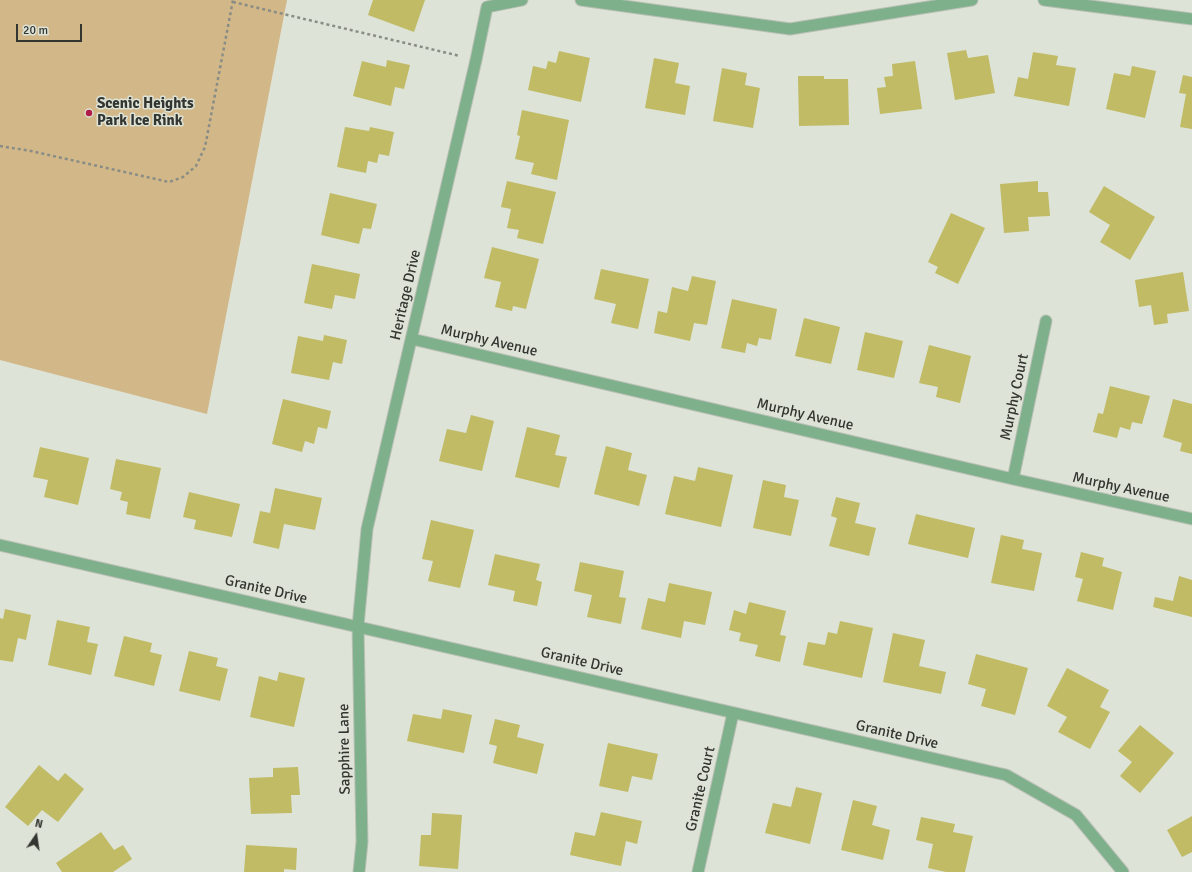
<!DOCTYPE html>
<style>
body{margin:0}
#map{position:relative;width:1192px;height:872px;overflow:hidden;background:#dde3d7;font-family:Signika,sans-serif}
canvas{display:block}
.north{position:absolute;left:16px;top:816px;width:40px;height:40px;-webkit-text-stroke:3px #dde3d7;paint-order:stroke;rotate:13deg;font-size:11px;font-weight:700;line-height:16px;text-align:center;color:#333530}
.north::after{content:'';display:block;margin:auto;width:14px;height:18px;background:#333530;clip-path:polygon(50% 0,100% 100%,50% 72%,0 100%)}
.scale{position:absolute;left:16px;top:24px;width:66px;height:18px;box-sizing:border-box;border:2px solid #333530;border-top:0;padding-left:5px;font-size:12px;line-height:14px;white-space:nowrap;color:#333530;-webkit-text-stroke:3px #dde3d7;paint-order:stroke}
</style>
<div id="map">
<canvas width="1192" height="872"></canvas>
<div class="north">N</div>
<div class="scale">20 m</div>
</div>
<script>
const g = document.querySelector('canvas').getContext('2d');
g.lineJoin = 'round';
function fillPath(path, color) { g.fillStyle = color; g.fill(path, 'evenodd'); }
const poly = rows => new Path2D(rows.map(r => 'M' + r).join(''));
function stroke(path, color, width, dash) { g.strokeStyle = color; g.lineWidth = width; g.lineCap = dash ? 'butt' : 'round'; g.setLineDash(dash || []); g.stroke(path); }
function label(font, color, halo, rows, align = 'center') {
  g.font = font + ' Signika,sans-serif'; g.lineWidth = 3; g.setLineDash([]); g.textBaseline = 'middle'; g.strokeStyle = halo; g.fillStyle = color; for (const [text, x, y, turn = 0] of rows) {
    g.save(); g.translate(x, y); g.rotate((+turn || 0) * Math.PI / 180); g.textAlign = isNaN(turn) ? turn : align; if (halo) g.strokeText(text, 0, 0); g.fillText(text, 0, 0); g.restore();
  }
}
const green = poly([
 [0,0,287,0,207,414,0,360]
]);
const building = poly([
 [373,0,425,0,414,32,368,15],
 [966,50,968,58,988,55,995,93,955,100,947,53],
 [559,51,590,58,581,102,528,90,533,66,546,69,548,61,556,63],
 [1033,52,1058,56,1056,65,1076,68,1069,106,1014,96,1018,77,1028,79],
 [654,58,679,63,675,83,690,86,685,115,645,108],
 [387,60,410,65,404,89,395,87,391,106,353,96,362,61,386,67],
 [915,61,922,109,880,114,877,88,886,87,884,77,893,76,892,64],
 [1132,66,1156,71,1145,118,1106,109,1114,73,1130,76],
 [722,68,747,73,745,85,760,88,753,128,713,121],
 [1183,75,1192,77,1192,129,1180,127,1186,94,1179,93],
 [798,76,824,76,824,79,848,79,849,125,799,126],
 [522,110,569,120,557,180,531,174,534,163,515,159,520,136,517,135],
 [345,127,369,131,370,127,394,132,389,156,379,154,377,163,368,161,366,173,337,167],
 [507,181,556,192,543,244,517,238,519,230,507,228,511,209,501,207],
 [1038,181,1038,192,1048,192,1050,216,1028,217,1029,231,1004,233,1000,184],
 [1104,186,1155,217,1130,260,1100,242,1110,225,1089,212],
 [330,193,377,204,371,229,363,228,359,244,321,235],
 [951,213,985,228,958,284,935,273,938,267,928,262],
 [492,247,539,259,526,309,513,306,512,311,495,307,501,282,484,278],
 [312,264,360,274,355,299,335,295,332,309,304,303],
 [601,269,649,279,638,329,611,323,616,304,594,299],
 [1183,272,1189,311,1167,314,1168,323,1154,325,1151,305,1139,307,1135,280],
 [692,276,716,281,707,325,694,323,690,341,654,333,658,311,667,313,672,287,688,291],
 [732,299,777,309,771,340,759,338,757,346,747,343,745,353,721,348],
 [804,318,840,327,831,364,795,356],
 [865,332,903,341,894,378,857,370],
 [324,335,347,340,342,364,333,362,329,380,291,373,298,336,323,341],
 [929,345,971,356,960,403,936,397,938,387,919,383],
 [1110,386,1150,396,1142,424,1132,422,1130,430,1120,427,1117,438,1093,432,1098,413,1103,414],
 [283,399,331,411,327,429,318,427,314,444,305,441,302,452,272,444],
 [1173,399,1192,404,1192,454,1180,451,1182,443,1163,437],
 [471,415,494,421,482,471,439,461,447,429,466,433],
 [527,427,560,435,555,455,567,457,559,488,515,477],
 [606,446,632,453,628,470,647,475,639,506,594,494],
 [40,447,89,458,78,505,44,497,48,480,33,477],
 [116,459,161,468,150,519,126,514,128,502,120,500,122,492,110,489],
 [698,467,733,475,721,527,665,514,674,476,695,481],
 [763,480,786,485,784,497,799,500,791,536,753,528],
 [275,488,322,498,315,530,284,524,279,549,253,543,260,511,270,513],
 [189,492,240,504,232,537,194,529,196,520,183,517],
 [836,497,860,503,855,523,876,528,869,556,829,546,837,518,831,516],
 [916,514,975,528,968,558,908,544],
 [431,520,474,530,460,588,428,581,433,561,422,559],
 [1001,535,1024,540,1022,549,1042,553,1034,591,991,583],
 [1081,552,1104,558,1102,566,1122,572,1113,610,1077,601,1083,579,1075,577],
 [495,554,540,564,536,580,542,582,537,606,513,601,515,591,488,585],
 [580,562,624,571,619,597,626,598,621,624,587,617,592,595,574,591],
 [1179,576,1192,580,1192,617,1153,607,1155,597,1173,601],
 [669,583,712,592,705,625,684,621,681,638,641,629,648,598,665,602],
 [749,602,786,611,780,635,786,636,780,662,755,656,758,645,739,641,741,633,729,630,734,610,746,614],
 [5,609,31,615,26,640,18,638,13,662,0,660,0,618,3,619],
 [57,620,90,627,87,642,98,644,91,675,48,665],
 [840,621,873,628,862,678,803,665,808,642,825,645,828,632,837,634],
 [893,633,925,640,919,666,946,672,941,694,883,682],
 [124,636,152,643,150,652,162,655,154,686,114,676],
 [189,651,218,658,216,666,228,669,220,701,179,691],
 [976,654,1028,668,1015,715,981,706,986,689,968,684],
 [1067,668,1109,690,1100,707,1110,712,1090,749,1058,732,1067,717,1047,706],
 [279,672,305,678,294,727,250,717,259,676,277,681],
 [443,709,472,715,464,753,407,741,413,714,441,719],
 [495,719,520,725,517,737,544,744,537,774,493,763,497,746,489,744],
 [1140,725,1174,753,1140,793,1120,776,1132,762,1118,751],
 [608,743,658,754,652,780,632,776,628,792,599,786],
 [39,765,58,781,65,773,84,789,58,822,42,810,28,826,5,807],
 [298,767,300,795,291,795,292,813,251,814,249,778,273,777,273,768],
 [796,787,822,793,810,844,765,833,773,803,791,807],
 [853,800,877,806,872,825,890,830,883,860,841,850],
 [601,812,642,821,637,844,626,841,621,866,570,855,575,832,595,836],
 [432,813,462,815,458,869,419,866,421,835,431,835],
 [1192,816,1192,852,1182,857,1167,830],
 [921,817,955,824,953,832,973,836,965,872,946,872,928,868,933,844,916,840],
 [101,832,114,850,123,845,132,859,113,872,62,872,56,863],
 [246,845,297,848,296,870,284,869,284,872,244,872]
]);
const path = poly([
 [233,2,460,56],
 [0,146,31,151,169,182,183,177,196,166,205,147,233,0]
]);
const minor = poly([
 [581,0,790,29,972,0],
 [1044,0,1192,19],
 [412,339,1013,479,1192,519],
 [1013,479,1046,321],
 [0,545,1006,775,1076,815,1123,872],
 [359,872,362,842,358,626,367,529,476,60,487,7,522,0],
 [698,872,733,713]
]);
const markers = [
 [89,113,4,"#af1c46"]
];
const poiNames = [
 ["Scenic Heights",97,104],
 ["Park Ice Rink",97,121]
];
const streetNames = [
 ["Heritage Drive",406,295,-77],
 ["Murphy Avenue",489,341,13],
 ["Murphy Court",1015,397,-78],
 ["Murphy Avenue",805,415,13],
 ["Murphy Avenue",1121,488,12],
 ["Granite Drive",266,590,13],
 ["Granite Drive",582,662,13],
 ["Granite Drive",897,735,13],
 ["Sapphire Lane",345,749,-91],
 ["Granite Court",701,789,-77]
];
fillPath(green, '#d2b788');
fillPath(building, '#c0bb64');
stroke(minor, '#bbc0b6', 13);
stroke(path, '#898d85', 2.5, [3, 3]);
stroke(minor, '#7eb08b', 11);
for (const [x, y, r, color] of markers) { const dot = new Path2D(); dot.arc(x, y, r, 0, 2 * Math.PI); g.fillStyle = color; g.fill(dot); stroke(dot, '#dde3d7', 1.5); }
label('bold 15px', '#333530', '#dde3d7', poiNames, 'left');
label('15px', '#333530', '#dde3d7', streetNames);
</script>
